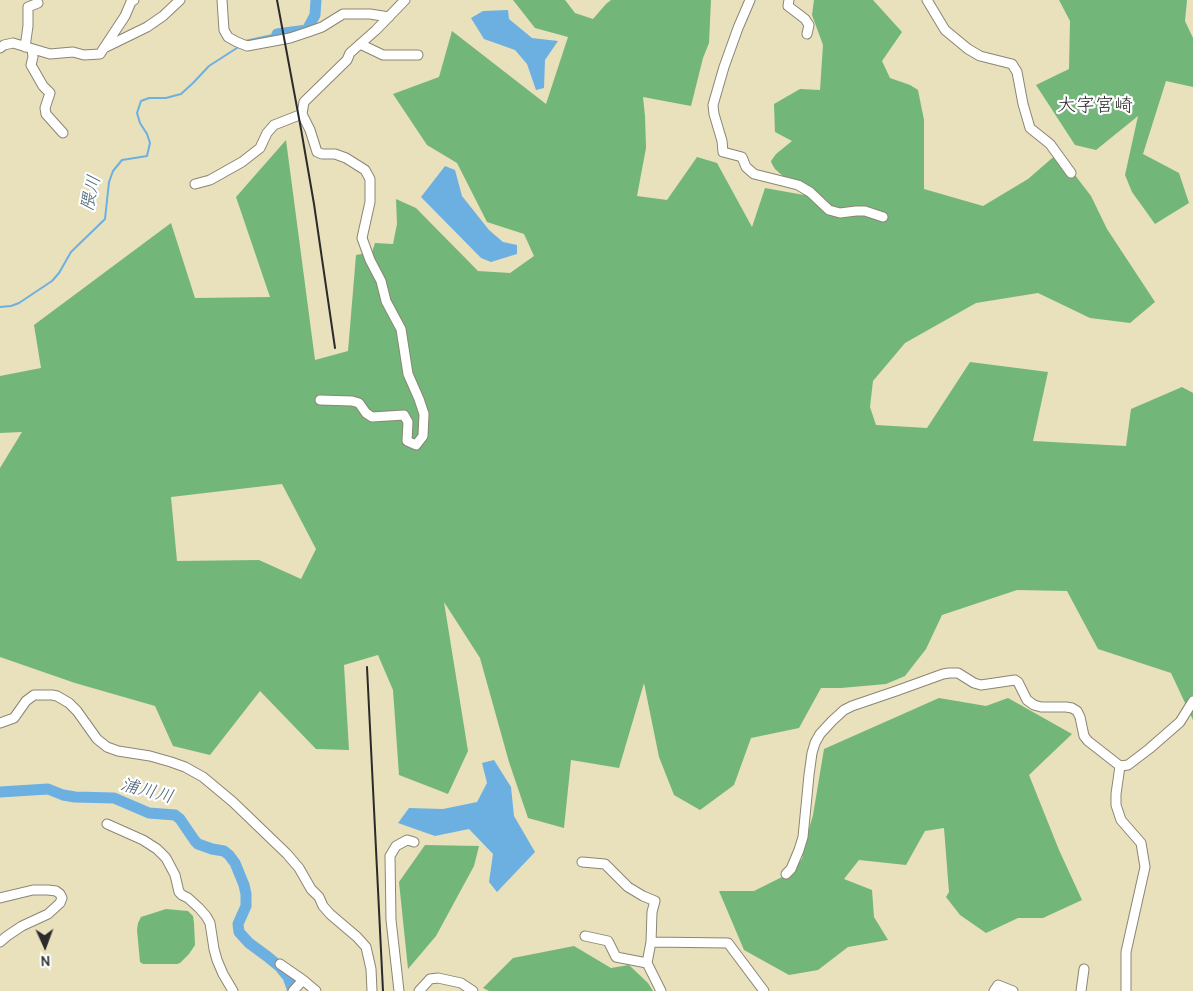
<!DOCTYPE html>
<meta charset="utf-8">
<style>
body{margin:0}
#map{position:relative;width:1193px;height:991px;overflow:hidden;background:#e9e0bc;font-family:Delius,sans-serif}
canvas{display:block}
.north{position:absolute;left:20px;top:921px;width:50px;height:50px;-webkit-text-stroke:4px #fff;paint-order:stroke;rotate:178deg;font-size:14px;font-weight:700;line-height:20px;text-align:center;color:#2b2b2b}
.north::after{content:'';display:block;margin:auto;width:18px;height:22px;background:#2b2b2b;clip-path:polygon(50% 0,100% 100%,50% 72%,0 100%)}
</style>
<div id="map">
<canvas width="1193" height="991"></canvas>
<div class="north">N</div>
</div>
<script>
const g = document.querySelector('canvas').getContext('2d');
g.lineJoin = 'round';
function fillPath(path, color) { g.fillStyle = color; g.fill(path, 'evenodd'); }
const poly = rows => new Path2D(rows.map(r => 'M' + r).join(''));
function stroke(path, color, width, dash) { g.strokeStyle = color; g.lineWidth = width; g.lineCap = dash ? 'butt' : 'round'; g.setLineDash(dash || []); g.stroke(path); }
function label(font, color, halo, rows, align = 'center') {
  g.font = font + ' Delius,"Klee One",sans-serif'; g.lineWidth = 4.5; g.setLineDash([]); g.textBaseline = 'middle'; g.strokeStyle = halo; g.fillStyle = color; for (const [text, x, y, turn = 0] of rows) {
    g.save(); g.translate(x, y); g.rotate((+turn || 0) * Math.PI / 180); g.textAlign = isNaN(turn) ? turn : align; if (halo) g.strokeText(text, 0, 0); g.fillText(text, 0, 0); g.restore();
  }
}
const forest = poly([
 [513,0,565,0,575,13,593,19,606,4,611,0,711,0,709,43,703,58,691,106,643,97,645,116,646,148,637,196,667,200,697,157,717,163,752,227,765,188,804,195,775,169,772,164,771,161,776,154,792,141,775,132,774,104,800,89,820,90,823,45,812,15,814,0,873,0,902,32,882,61,890,78,910,85,918,90,924,120,924,189,983,206,1028,179,1058,153,1091,196,1107,229,1155,302,1130,323,1090,318,1038,293,976,303,905,343,873,381,870,407,876,425,927,428,970,362,1048,372,1033,441,1126,446,1131,409,1182,387,1193,393,1193,720,1171,673,1098,649,1067,591,1017,590,942,615,926,649,905,676,886,684,841,688,821,688,799,728,751,738,734,785,700,810,674,795,659,757,644,683,619,768,571,760,564,828,528,818,509,762,480,658,444,602,468,751,448,794,399,775,393,690,378,655,344,665,349,750,316,749,260,691,210,755,173,746,155,706,75,683,0,657,0,468,22,432,0,433,0,376,41,368,34,325,171,223,195,298,270,297,236,197,286,140,315,360,348,351,356,255,372,252,375,243,393,244,397,224,396,199,416,208,478,271,510,273,534,256,524,234,487,222,457,163,427,145,393,94,439,77,452,31,546,104,568,37,535,28],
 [282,484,316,549,301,579,259,560,177,561,171,497],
 [1059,0,1187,0,1185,21,1193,38,1193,87,1166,81,1143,154,1179,173,1189,203,1155,224,1132,192,1125,175,1138,116,1096,150,1075,145,1036,85,1069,69,1070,21],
 [939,698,986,706,1008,698,1072,734,1029,775,1059,850,1082,900,1043,918,1018,918,986,933,960,915,946,897,949,892,944,828,925,831,906,865,859,860,844,879,872,890,874,917,888,940,848,947,818,970,789,975,744,950,719,891,754,891,782,877,795,867,802,859,807,836,813,815,824,749],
 [425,845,479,846,474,866,436,936,408,969,399,882],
 [166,909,188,911,193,916,194,923,195,945,189,954,180,963,177,964,143,964,140,962,137,930,138,923,141,917],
 [574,946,611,968,629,965,648,983,653,991,489,991,483,988,513,958]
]);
const water = poly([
 [508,10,509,19,532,38,558,41,545,60,544,88,536,90,527,64,515,50,484,39,471,18,483,11],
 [445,166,455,170,462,196,489,230,503,242,517,245,517,254,491,262,481,258,421,197],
 [494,760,511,787,514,816,535,852,497,892,489,882,493,854,469,829,435,836,398,823,409,808,443,809,477,802,487,783,482,763]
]);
const stream = poly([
 [245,41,277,34],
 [0,307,11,306,19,303,52,281,59,273,71,252,105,219,109,182,113,171,122,160,147,156,150,143,147,134,140,123,137,113,141,101,149,98,166,98,181,94,193,83,209,66,240,46]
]);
const river = poly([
 [277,34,307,30,315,15,316,0],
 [0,792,48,789,63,795,75,797,114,798,149,813,175,815,180,819,195,841,198,844,212,849,224,851,229,855,235,863,244,885,246,894,246,906,238,924,239,932,249,943,268,957,280,967,288,977,293,991]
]);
const minor = poly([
 [222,0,224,30,228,37,237,42,247,46,290,38,308,32,322,27,343,14,370,14,389,17],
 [750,0,738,28,724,67,713,105,714,114,722,141,723,152,742,157,746,167,754,174,798,185,810,192,829,210,840,213,856,211,865,211,883,217],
 [789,0,788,6,805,19,809,25,807,34],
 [927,0,945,30,968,49,980,56,1012,64,1017,72,1023,104,1030,128,1050,144,1071,173],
 [360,44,383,55,418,55],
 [25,47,28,26,28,7,38,3],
 [0,48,4,45,13,43,50,54,73,52,84,55,100,54,125,16,131,2,134,0],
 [104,48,147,27,163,16,180,0],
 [32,49,33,57,31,65,43,86,50,93,45,108,46,114,63,133],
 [195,184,210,180,242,162,260,148,267,133,274,125,302,114],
 [320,400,352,401,359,403,366,413,372,417,404,415,408,422,407,441,416,445,423,436,424,414,419,399,408,374,401,329,386,301,381,281,370,260,362,238,370,202,370,179,365,170,346,158,335,154,322,154,317,152,310,130,302,114,304,102,347,60,350,53,376,30,405,0],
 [0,723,14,718,26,701,34,695,52,695,57,696,69,703,77,711,97,739,107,747,118,751,150,756,171,762,185,767,203,777,233,802,287,854,299,868,311,889,319,897,323,906,330,914,357,937,366,947,371,969,372,991],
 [1120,766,1116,794,1116,805,1121,820,1141,843,1145,867,1126,952,1126,991],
 [107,824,143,840,157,849,166,858,175,875,179,892,182,895,188,898,199,908,206,916,210,923,214,949,217,960,223,974,233,991],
 [582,862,605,864,628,887,643,896,655,901,652,912,651,942,647,963,661,991],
 [786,874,791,869,799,850,803,837,809,775,812,753,815,743,820,734,832,721,844,710,852,706,896,691,943,674,949,673,958,673,974,683,981,685,1015,680,1018,682,1027,700,1034,705,1041,707,1066,707,1072,708,1077,711,1080,717,1084,736,1088,741,1120,766,1128,765,1149,749,1180,722,1193,701],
 [0,898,33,890,48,890,56,891,60,894,62,898,60,903,48,914,22,926,7,936,0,942],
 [585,936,608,941,616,957,647,963],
 [651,942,728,943,764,991],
 [280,964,303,980],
 [293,991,303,980,316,991],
 [399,991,391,920,390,856,396,846,407,840,414,842],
 [419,991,430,979,438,978,461,983,473,991],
 [994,991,998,985,1013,991],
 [1081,991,1084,969]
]);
const rail = poly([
 [277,0,301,129,314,204,335,348],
 [367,667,383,991]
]);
const waterNames = [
 ["隈川",91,193,-77],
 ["浦川川",147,791,15]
];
const quarterNames = [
 ["大字宮崎",1095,106]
];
fillPath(forest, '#73b679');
fillPath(water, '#6cb0e2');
stroke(stream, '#6cb0e2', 2);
stroke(river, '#6cb0e2', 11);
stroke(minor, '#8a8674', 11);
stroke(minor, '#fff', 9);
stroke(rail, '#2b2b2b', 2);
label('italic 18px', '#456074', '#fff', waterNames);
label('19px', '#2b2b2b', '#fff', quarterNames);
</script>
